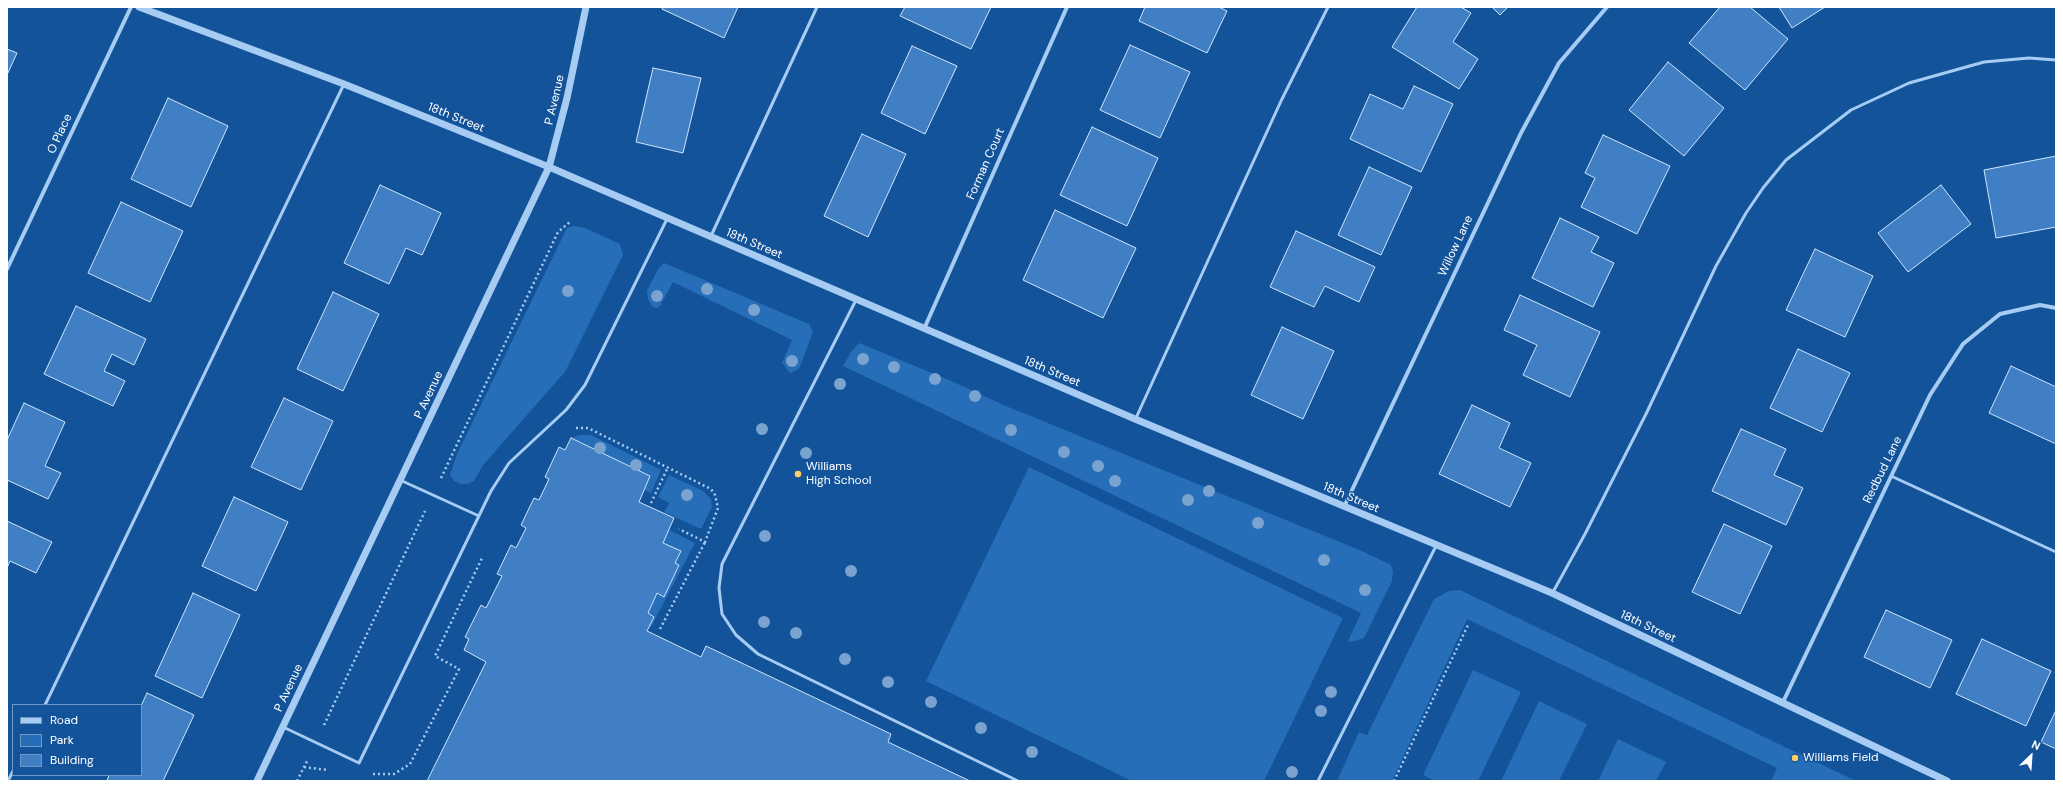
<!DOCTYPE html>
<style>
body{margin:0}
#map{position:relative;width:2063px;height:788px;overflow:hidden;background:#13539a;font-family:"DM Sans",sans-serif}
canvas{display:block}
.frame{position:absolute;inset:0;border:8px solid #fff;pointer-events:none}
.legend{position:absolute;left:12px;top:704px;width:130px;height:72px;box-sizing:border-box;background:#13539a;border:1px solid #7198c2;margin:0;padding:5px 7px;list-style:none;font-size:12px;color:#fff}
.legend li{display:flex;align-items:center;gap:8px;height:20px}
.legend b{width:20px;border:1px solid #7198c2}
.north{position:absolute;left:2011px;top:736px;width:40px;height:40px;-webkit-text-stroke:3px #13539a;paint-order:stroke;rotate:25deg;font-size:11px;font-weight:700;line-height:16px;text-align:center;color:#fff}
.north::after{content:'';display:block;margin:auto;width:14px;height:18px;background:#fff;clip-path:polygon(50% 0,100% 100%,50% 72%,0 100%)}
</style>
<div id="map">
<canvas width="2063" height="788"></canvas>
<div class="frame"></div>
<ul class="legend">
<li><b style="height:5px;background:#a6ccf3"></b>Road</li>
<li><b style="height:11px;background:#266eb8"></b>Park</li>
<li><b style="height:11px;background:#407fc3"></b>Building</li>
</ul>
<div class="north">N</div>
</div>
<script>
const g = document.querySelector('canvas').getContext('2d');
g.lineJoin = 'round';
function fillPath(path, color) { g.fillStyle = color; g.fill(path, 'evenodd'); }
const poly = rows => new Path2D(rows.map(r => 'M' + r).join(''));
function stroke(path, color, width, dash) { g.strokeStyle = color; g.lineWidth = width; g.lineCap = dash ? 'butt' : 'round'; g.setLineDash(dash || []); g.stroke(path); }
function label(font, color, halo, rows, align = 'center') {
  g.font = font + ' "DM Sans",sans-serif'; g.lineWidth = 3; g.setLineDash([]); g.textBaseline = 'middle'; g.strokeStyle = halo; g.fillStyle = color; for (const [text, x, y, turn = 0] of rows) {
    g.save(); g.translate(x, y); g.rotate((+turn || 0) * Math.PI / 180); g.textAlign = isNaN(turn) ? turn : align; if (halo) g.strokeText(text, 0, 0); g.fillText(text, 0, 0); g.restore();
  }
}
const green = poly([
 [574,226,585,228,620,244,623,255,565,372,483,465,474,481,468,484,461,484,454,481,450,475,457,454,567,228],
 [664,263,809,324,813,332,799,369,790,373,782,363,792,340,673,282,660,306,657,308,653,307,648,300,647,291,658,269],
 [859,343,949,380,1006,406,1362,551,1391,565,1393,572,1392,581,1364,638,1351,642,1348,641,1361,613,843,366,851,352],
 [579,435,591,435,661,470,651,493,644,490,650,476,571,438],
 [1029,467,1343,618,1264,781,1132,781,926,681],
 [669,475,703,491,711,499,712,507,701,529,664,512,669,503,658,497],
 [669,530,695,543,651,627,648,628,648,613,657,593,664,596,679,566,675,563,681,551,663,543],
 [1460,590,1787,748,1856,781,1771,781,1777,768,1467,619,1392,781,1337,781,1359,732,1367,735,1434,599,1449,591],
 [1473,670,1521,692,1478,781,1435,781,1423,775],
 [1539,701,1587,724,1559,781,1501,781],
 [1618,739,1666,762,1656,781,1598,781]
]);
const building = poly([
 [663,7,738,7,724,38,662,9,663,7],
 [905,7,991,7,971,49,900,16,905,7],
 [1145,7,1219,7,1227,11,1207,53,1139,21,1145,7],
 [1417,7,1461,7,1471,13,1453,42,1478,59,1459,89,1392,47,1417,7],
 [1492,7,1508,7,1500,15,1492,7],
 [1720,7,1750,7,1788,39,1745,90,1689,43,1720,7],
 [1779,7,1825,7,1792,28,1779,7],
 [1130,45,1190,72,1160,138,1100,110,1130,45],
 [912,46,957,66,925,134,881,113,912,46],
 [7,49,17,53,7,75,7,49],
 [1668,62,1724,108,1684,156,1629,110,1668,62],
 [653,68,701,78,683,153,636,142,653,68],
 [1414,86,1453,104,1421,172,1350,139,1370,94,1403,109,1414,86],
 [168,98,228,126,191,207,131,179,168,98],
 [1092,127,1158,158,1127,226,1060,195,1092,127],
 [862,134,906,154,868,237,824,216,862,134],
 [1603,135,1670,166,1637,234,1581,207,1595,178,1585,173,1603,135],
 [2056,156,2056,227,1996,238,1984,170,2056,156],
 [1369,167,1412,187,1381,255,1338,235,1369,167],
 [380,185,441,213,422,255,406,248,389,284,344,263,380,185],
 [1941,185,1971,224,1908,272,1878,233,1941,185],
 [121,202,183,231,150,302,88,273,121,202],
 [1055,210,1136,248,1103,318,1023,280,1055,210],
 [1560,218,1599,237,1591,252,1614,263,1593,307,1532,278,1560,218],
 [1296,231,1375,267,1359,302,1325,286,1314,307,1270,287,1296,231],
 [1815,249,1873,276,1845,337,1786,310,1815,249],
 [333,292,379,314,343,391,297,369,333,292],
 [1520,295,1600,332,1570,397,1523,375,1537,345,1504,330,1520,295],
 [76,306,146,339,134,365,112,354,104,371,125,381,113,406,44,374,76,306],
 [1282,327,1334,351,1303,419,1251,395,1282,327],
 [1798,349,1850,373,1822,432,1770,408,1798,349],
 [2011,366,2056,387,2056,444,1989,413,2011,366],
 [284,398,333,421,301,490,251,467,284,398],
 [24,403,65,422,45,466,61,473,48,499,7,480,7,440,24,403],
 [1472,405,1510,423,1499,448,1531,463,1510,507,1439,474,1472,405],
 [1741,429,1786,449,1774,475,1803,488,1786,525,1712,491,1741,429],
 [571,438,650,476,639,502,674,518,663,543,681,551,675,563,679,565,664,597,657,593,648,613,654,617,647,631,701,657,706,646,891,734,888,742,970,781,427,781,486,662,464,650,469,639,465,637,481,605,486,608,502,576,497,574,511,545,516,548,526,528,521,525,534,498,539,500,549,479,545,477,559,447,565,450,571,438],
 [234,497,288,522,256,591,202,566,234,497],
 [7,521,52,542,36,573,10,561,7,568,7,521],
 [1724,524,1772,546,1740,614,1692,592,1724,524],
 [193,593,240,615,202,698,155,676,193,593],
 [1886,610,1952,640,1930,688,1864,657,1886,610],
 [1982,639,2051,671,2026,726,1956,694,1982,639],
 [147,693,194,715,163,781,107,781,109,775,141,775,141,706,147,693],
 [2056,710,2056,749,2041,742,2056,710]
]);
const path = poly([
 [576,428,588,428,711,489,715,495,718,508,705,542,679,529],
 [441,478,558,232,571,221],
 [651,503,668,467],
 [660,629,705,542],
 [324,725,425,511],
 [304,767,327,770],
 [373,774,394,774,410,764,459,669,435,656,482,558],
 [297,781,308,759],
 [1394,781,1468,625]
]);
const service = poly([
 [711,236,817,7],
 [856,300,722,564,719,588,722,614,736,635,758,654,1018,781],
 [1136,418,1281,101,1328,7],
 [1891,476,2056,552],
 [400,480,479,516],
 [1553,592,1585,534,1646,414,1716,266,1746,213,1763,188,1786,160,1851,110,1909,83,1984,62,2029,58,2056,60],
 [45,705,344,84],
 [283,727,359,763,491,491,509,463,566,410,585,385,667,219],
 [8,781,13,771],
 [1318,781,1436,546]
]);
const minor = poly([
 [7,269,131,7],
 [924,329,1067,7],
 [1344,507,1521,133,1559,63,1607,7],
 [1783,702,1930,395,1963,344,2000,314,2040,305,2056,308]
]);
const tertiary = poly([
 [139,7,344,84,549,167,1135,419,1552,593,1947,781],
 [257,781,549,167,567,98,586,7]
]);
const trees = [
 [707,289],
 [568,291],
 [657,296],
 [754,310],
 [863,359],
 [792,361],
 [894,367],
 [935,379],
 [840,384],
 [975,396],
 [762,429],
 [1011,430],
 [600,448],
 [1064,452],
 [806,453],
 [636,465],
 [1098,466],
 [1115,481],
 [1209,491],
 [687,495],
 [1188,500],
 [1258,523],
 [765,536],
 [1324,560],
 [851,571],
 [1365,590],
 [764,622],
 [796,633],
 [845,659],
 [888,682],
 [1331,692],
 [931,702],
 [1321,711],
 [981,728],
 [1032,752],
 [1292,772]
];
const markers = [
 [798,474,4,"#ffce69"],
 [1795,758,4,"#ffce69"]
];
const streetNames = [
 ["P Avenue",555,100,-77],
 ["18th Street",456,118,22],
 ["O Place",60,134,-65],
 ["Forman Court",986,164,-66],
 ["18th Street",754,244,23],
 ["Willow Lane",1456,246,-65],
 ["18th Street",1052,372,23],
 ["P Avenue",429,395,-65],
 ["Redbud Lane",1883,470,-64],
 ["18th Street",1351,498,23],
 ["18th Street",1648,627,25],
 ["P Avenue",289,688,-65]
];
const poiNames = [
 ["Williams",806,467],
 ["High School",806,481],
 ["Williams Field",1803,758]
];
fillPath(green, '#266eb8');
fillPath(building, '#407fc3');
stroke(building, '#cee5fd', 1);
stroke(path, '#a6ccf3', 2.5, [2, 3]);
stroke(service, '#a6ccf3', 3);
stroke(minor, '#a6ccf3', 4);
stroke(tertiary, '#a6ccf3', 7);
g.fillStyle = '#7aa3d0';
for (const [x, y] of trees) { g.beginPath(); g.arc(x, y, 6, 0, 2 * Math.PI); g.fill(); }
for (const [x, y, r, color] of markers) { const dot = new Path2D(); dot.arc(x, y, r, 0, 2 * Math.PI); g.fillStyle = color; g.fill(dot); stroke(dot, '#13539a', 1.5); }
label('12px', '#fff', '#13539a', streetNames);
label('12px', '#fff', '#13539a', poiNames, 'left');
</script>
